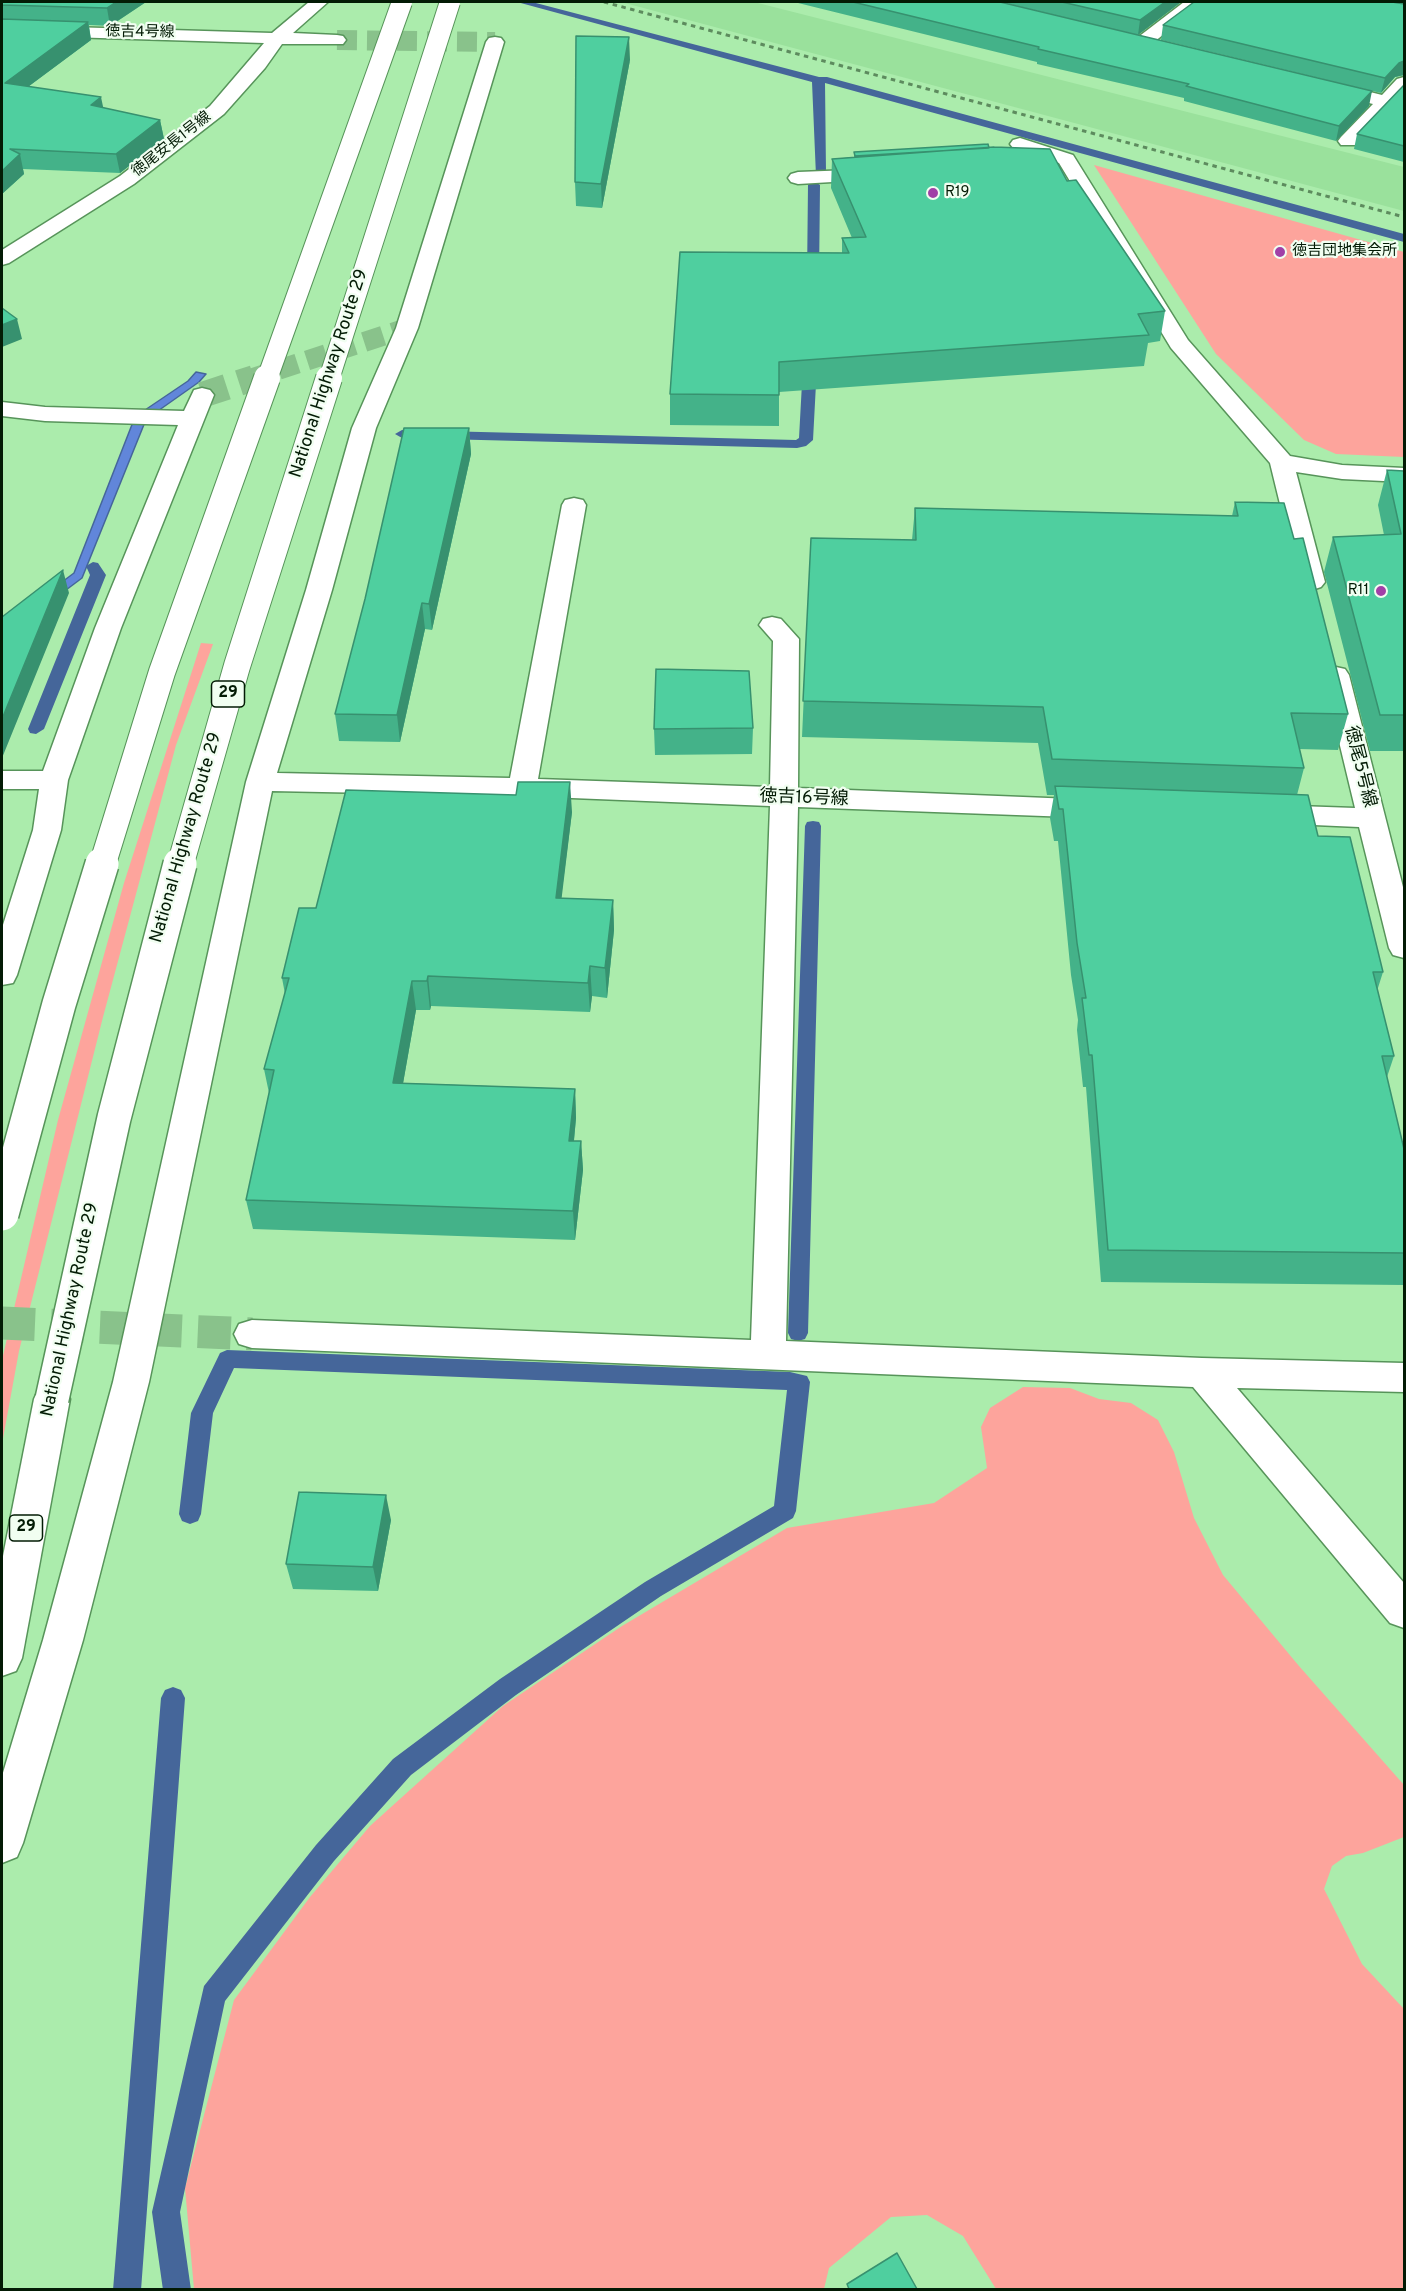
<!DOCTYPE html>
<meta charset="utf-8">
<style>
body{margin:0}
#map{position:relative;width:1406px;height:2291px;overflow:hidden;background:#abecac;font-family:Overpass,sans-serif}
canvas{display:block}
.frame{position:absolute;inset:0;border:3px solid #031b05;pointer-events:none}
</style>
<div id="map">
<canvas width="1406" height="2291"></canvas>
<div class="frame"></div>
</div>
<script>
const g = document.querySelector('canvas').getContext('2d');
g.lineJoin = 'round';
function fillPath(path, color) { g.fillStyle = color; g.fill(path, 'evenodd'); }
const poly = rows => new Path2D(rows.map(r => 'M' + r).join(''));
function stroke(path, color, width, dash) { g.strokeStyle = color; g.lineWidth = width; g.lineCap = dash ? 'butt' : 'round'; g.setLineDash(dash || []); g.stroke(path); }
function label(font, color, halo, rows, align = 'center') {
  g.font = font + ' Overpass,"Noto Sans JP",sans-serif'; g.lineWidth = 4.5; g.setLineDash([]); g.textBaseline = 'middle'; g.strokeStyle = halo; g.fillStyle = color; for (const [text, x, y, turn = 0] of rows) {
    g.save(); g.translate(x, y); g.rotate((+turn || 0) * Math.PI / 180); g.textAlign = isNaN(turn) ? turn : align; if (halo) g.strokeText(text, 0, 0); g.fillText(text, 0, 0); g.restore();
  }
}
const built = poly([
 [621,2,754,2,1404,167,1404,211]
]);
const green = poly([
 [1094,165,1404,252,1404,457,1336,454,1304,440,1216,354],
 [201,643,213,644,176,745,103,1017,19,1351,2,1444,2,1360,58,1120,124,883],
 [1023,1387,1070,1388,1099,1399,1131,1403,1158,1420,1174,1452,1194,1518,1223,1575,1299,1666,1404,1785,1404,1837,1363,1853,1346,1856,1332,1866,1324,1889,1362,1964,1404,2009,1404,2289,996,2289,963,2236,927,2215,891,2217,829,2268,824,2289,194,2289,185,2188,234,2000,310,1897,370,1826,503,1706,622,1626,787,1528,934,1503,987,1468,981,1427,990,1408]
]);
const water = poly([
 [196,372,206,374,199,382,155,413,145,410,188,381,196,372],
 [133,422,145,422,82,578,2,638,2,627,74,573,133,422]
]);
const stream = poly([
 [517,2,532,2,819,77,827,77,1404,234,1404,242,825,83,826,173,820,177,816,176,812,82,517,2],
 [814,181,820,185,819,279,813,283,807,279,808,185,814,181],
 [810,361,817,365,813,440,806,446,797,448,402,438,395,434,402,430,796,440,799,438,803,365,810,361],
 [93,562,98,563,106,575,44,729,36,734,30,733,28,729,90,575,86,566,93,562],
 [813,821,819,822,821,826,808,1333,805,1339,798,1341,791,1339,788,1333,805,826,807,822,813,821],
 [227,1350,790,1372,807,1376,810,1382,796,1511,793,1518,661,1596,516,1695,411,1775,334,1861,225,2001,180,2212,191,2290,163,2290,152,2212,204,1986,316,1845,393,1759,500,1679,645,1582,774,1506,787,1390,234,1368,213,1413,201,1514,198,1521,190,1524,182,1521,179,1514,191,1413,220,1353,227,1350],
 [173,1687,181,1690,185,1698,141,2290,113,2290,161,1698,165,1690,173,1687]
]);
const minorTunnelFar2 = poly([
 [337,40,495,42],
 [250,379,407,328]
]);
const minorTunnelFar1 = poly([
 [202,395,254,378]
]);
const minorTunnel = poly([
 [2,1323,252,1334]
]);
const minor = poly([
 [309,2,328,2,293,33,337,35,343,36,346,40,343,44,282,44,265,68,224,114,134,184,9,263,2,265,2,250,120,176,210,106,264,43,2,35,2,25,272,33,309,2],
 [1184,2,1204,2,1149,46,1137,46,1134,42,1137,38,1184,2],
 [495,37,501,38,504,42,418,328,376,428,332,590,277,773,510,778,562,505,565,500,574,498,583,500,586,505,538,779,770,787,773,641,759,625,763,619,772,617,781,619,799,639,798,788,1098,800,1108,803,1112,809,1108,815,1098,818,798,807,786,1341,1202,1358,1404,1363,1404,1392,1237,1388,1404,1583,1404,1628,1390,1623,1193,1387,252,1348,239,1344,234,1334,239,1324,252,1320,751,1340,770,806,522,796,272,791,149,1382,83,1640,23,1843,17,1857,2,1863,2,1776,43,1640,113,1382,246,782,306,590,352,428,396,328,486,42,489,38,495,37],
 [1404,77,1404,94,1355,145,1341,145,1338,141,1341,137,1373,104,1319,91,1317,87,1319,83,1326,81,1382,95,1397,79,1404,77],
 [1020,138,1073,155,1188,340,1290,456,1342,465,1404,468,1404,482,1342,479,1296,472,1325,582,1321,587,1312,590,1303,587,1299,582,1270,463,1171,348,1059,163,1013,148,1010,144,1013,140,1020,138],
 [877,169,884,171,887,175,884,179,798,184,791,182,788,178,791,174,798,172,877,169],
 [202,388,210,390,214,395,121,628,68,780,61,830,17,975,13,983,2,985,2,928,33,830,39,789,2,789,2,771,43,771,95,628,178,425,45,421,2,416,2,402,45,407,184,411,194,390,202,388],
 [1336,667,1345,669,1349,675,1404,891,1404,958,1393,955,1389,948,1359,827,1269,823,1259,821,1255,814,1259,807,1269,805,1355,808,1323,675,1327,669,1336,667]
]);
const highway = poly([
 [52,1384,65,1388,70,1399,22,1658,16,1671,2,1676,2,1561,34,1399,39,1388,52,1384]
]);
const rail = poly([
 [604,2,1404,217]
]);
const highwayBridgeFar2 = poly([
 [267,379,402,2],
 [329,379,450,2]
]);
const highwayBridgeFar1 = poly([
 [102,866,162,672,267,378],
 [180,866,237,666,329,378]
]);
const highwayBridge = poly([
 [2,1214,59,1004,102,864],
 [52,1399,114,1118,180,864]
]);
const wall = poly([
 [2,2,146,2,110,26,89,25,91,40,29,86,103,108,160,120,164,139,120,173,23,169,24,174,2,194],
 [794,2,999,2,1369,106,1336,141,1184,101,1184,98,1037,64,1037,62],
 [1001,2,1181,2,1138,35],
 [1404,4,1404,75,1395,77,1381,93,1161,40,1163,25],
 [630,60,602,208,576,206,575,182],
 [1404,85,1404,162,1354,149,1357,134],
 [989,148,1067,181,1165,311,1160,341,1148,343,1144,366,779,392,779,426,670,425,670,394,842,253,842,238,852,238,831,188,832,159,854,157,854,152],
 [469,428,471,454,432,630,425,629,400,742,339,741,335,714],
 [1387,470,1404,471,1404,751,1370,751,1324,572,1333,537,1384,535,1378,505],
 [1235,502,1294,539,1348,714,1338,750,1299,749,1304,768,1297,795,1383,972,1377,991,1394,1056,1387,1077,1404,1149,1404,1285,1101,1282,1086,1087,1083,1087,1077,1030,1078,1020,1071,975,1058,841,1054,841,1050,818,1054,795,1047,795,1038,743,802,737,811,538,912,540,915,508,1232,516],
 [753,728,752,754,655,755,654,729],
 [572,812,561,898,613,900,614,930,607,998,592,996,590,1012,431,1006,430,1010,416,1010,403,1083,575,1089,576,1118,574,1141,581,1141,583,1170,575,1240,253,1229,246,1200,269,1093,264,1069,285,994,282,978,316,908],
 [391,1520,378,1591,293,1589,286,1564]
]);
const shadedWall = poly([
 [116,2,146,2,110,26,107,8],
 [1165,2,1181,2,1138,35,1140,20],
 [88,22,91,40,9,101,5,83],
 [629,37,630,60,602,208,601,184],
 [1404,61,1404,75,1395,77,1381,93,1385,78,1399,63],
 [1372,91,1369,106,1336,141,1339,126],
 [101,97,105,116,91,105],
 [160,120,164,139,120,173,116,154],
 [20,154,24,174,2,194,2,171],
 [17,319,22,339,2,347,2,325],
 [469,428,471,454,432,630,429,604],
 [63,570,69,593,2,758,2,719],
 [422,603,425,629,400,742,397,715],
 [570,782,572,812,558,928,556,898],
 [613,900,614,930,607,998,605,968],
 [590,966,592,996,590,1012,588,983],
 [428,976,431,1006,430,1010,427,981],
 [412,981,416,1010,398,1112,393,1083],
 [575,1089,576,1118,571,1170,569,1141],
 [581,1141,583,1170,575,1240,573,1211],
 [386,1495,391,1520,378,1591,373,1567]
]);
const building = poly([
 [2,2,116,2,107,8,2,5,2,2],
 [853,2,1000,2,1372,91,1339,126,1186,86,1189,84,1038,49,1039,47,853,2],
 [1062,2,1165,2,1140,20,1062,2],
 [1194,2,1392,2,1404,4,1404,61,1399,63,1385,78,1163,25,1194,2],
 [2,19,88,22,5,83,101,97,91,105,160,120,116,154,10,149,20,154,2,171,2,19],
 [576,36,629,37,601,184,575,182,576,36],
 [1404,85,1404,146,1357,134,1404,85],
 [988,144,989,148,972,149,855,156,854,152,988,144],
 [994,147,1050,149,1067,181,1076,180,1165,311,1138,314,1149,335,779,362,779,395,670,394,680,252,849,253,842,238,866,237,832,159,994,147],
 [2,308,17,319,2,325,2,308],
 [404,428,469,428,429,604,422,603,397,715,335,714,365,599,404,428],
 [1387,470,1404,471,1404,715,1380,715,1333,537,1401,534,1387,470],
 [1235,502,1284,503,1294,539,1303,538,1348,714,1291,713,1304,768,1052,759,1043,707,803,701,811,538,916,540,915,508,1238,516,1235,502],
 [63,570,2,719,2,617,63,570],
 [656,669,749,671,753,728,654,729,656,669],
 [518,782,570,782,556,898,613,900,605,968,590,966,588,983,428,976,427,981,412,981,393,1083,575,1089,569,1141,581,1141,573,1211,246,1200,274,1070,264,1069,289,978,282,978,299,908,316,908,346,790,516,795,518,782],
 [1055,786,1308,795,1318,836,1350,837,1383,972,1373,972,1394,1056,1382,1056,1404,1149,1404,1253,1108,1250,1092,1055,1089,1055,1082,998,1086,998,1077,943,1063,809,1059,809,1055,786],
 [299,1492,386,1495,373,1567,286,1564,299,1492],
 [897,2253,917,2289,849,2289,847,2284,897,2253]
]);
const markers = [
 [933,193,6,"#a140a7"],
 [1280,252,6,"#a140a7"],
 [1381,591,6,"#a140a7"]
];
const farStreetnames = [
 ["徳吉4号線",140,33,1],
 ["徳尾安長1号線",172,145,-38]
];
const farPoinames = [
 ["R19",945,193],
 ["徳吉団地集会所",1292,252],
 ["R11",1369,591,"right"]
];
const shields = [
 [228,694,33],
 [26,1528,33]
];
const shieldNames = [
 ["29",228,694],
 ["29",26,1528]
];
const streetNames = [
 ["National Highway Route 29",330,374,-72],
 ["徳尾5号線",1359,767,76],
 ["徳吉16号線",804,799,2],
 ["National Highway Route 29",187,838,-74],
 ["National Highway Route 29",71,1310,-78]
];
fillPath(built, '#9ae19c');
fillPath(green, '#fda49c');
fillPath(water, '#6186da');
stroke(water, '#45669a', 1.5);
fillPath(stream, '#45669a');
stroke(minorTunnelFar2, '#89c28b', 20, [20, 10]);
stroke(minorTunnelFar1, '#89c28b', 26, [26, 13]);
stroke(minorTunnel, '#89c28b', 33, [33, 16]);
stroke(minor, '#57945a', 3);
stroke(highway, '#57945a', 3);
fillPath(minor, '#fff');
fillPath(highway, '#fff');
stroke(rail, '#5d8b5e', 3, [4.5, 4.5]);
stroke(highwayBridgeFar2, '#57945a', 22, []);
stroke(highwayBridgeFar1, '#57945a', 28, []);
stroke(highwayBridge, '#57945a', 36, []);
stroke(highwayBridgeFar2, '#fff', 20);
stroke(highwayBridgeFar1, '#fff', 26);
stroke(highwayBridge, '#fff', 33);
fillPath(wall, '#44b289');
fillPath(shadedWall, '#37916f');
fillPath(building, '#4fcf9f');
stroke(building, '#37916f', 1.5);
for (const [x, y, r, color] of markers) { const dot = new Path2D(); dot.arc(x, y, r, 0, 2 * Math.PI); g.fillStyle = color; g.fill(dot); stroke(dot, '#f1fef1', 2); }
label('15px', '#031b05', '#f1fef1', farStreetnames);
label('15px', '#031b05', '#f1fef1', farPoinames, 'left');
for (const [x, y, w] of shields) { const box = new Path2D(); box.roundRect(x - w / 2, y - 13, w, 26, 4.5); g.fillStyle = '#f1fef1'; g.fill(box); stroke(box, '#031b05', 1.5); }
label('bold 16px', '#031b05', null, shieldNames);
label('18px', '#031b05', '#f1fef1', streetNames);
</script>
